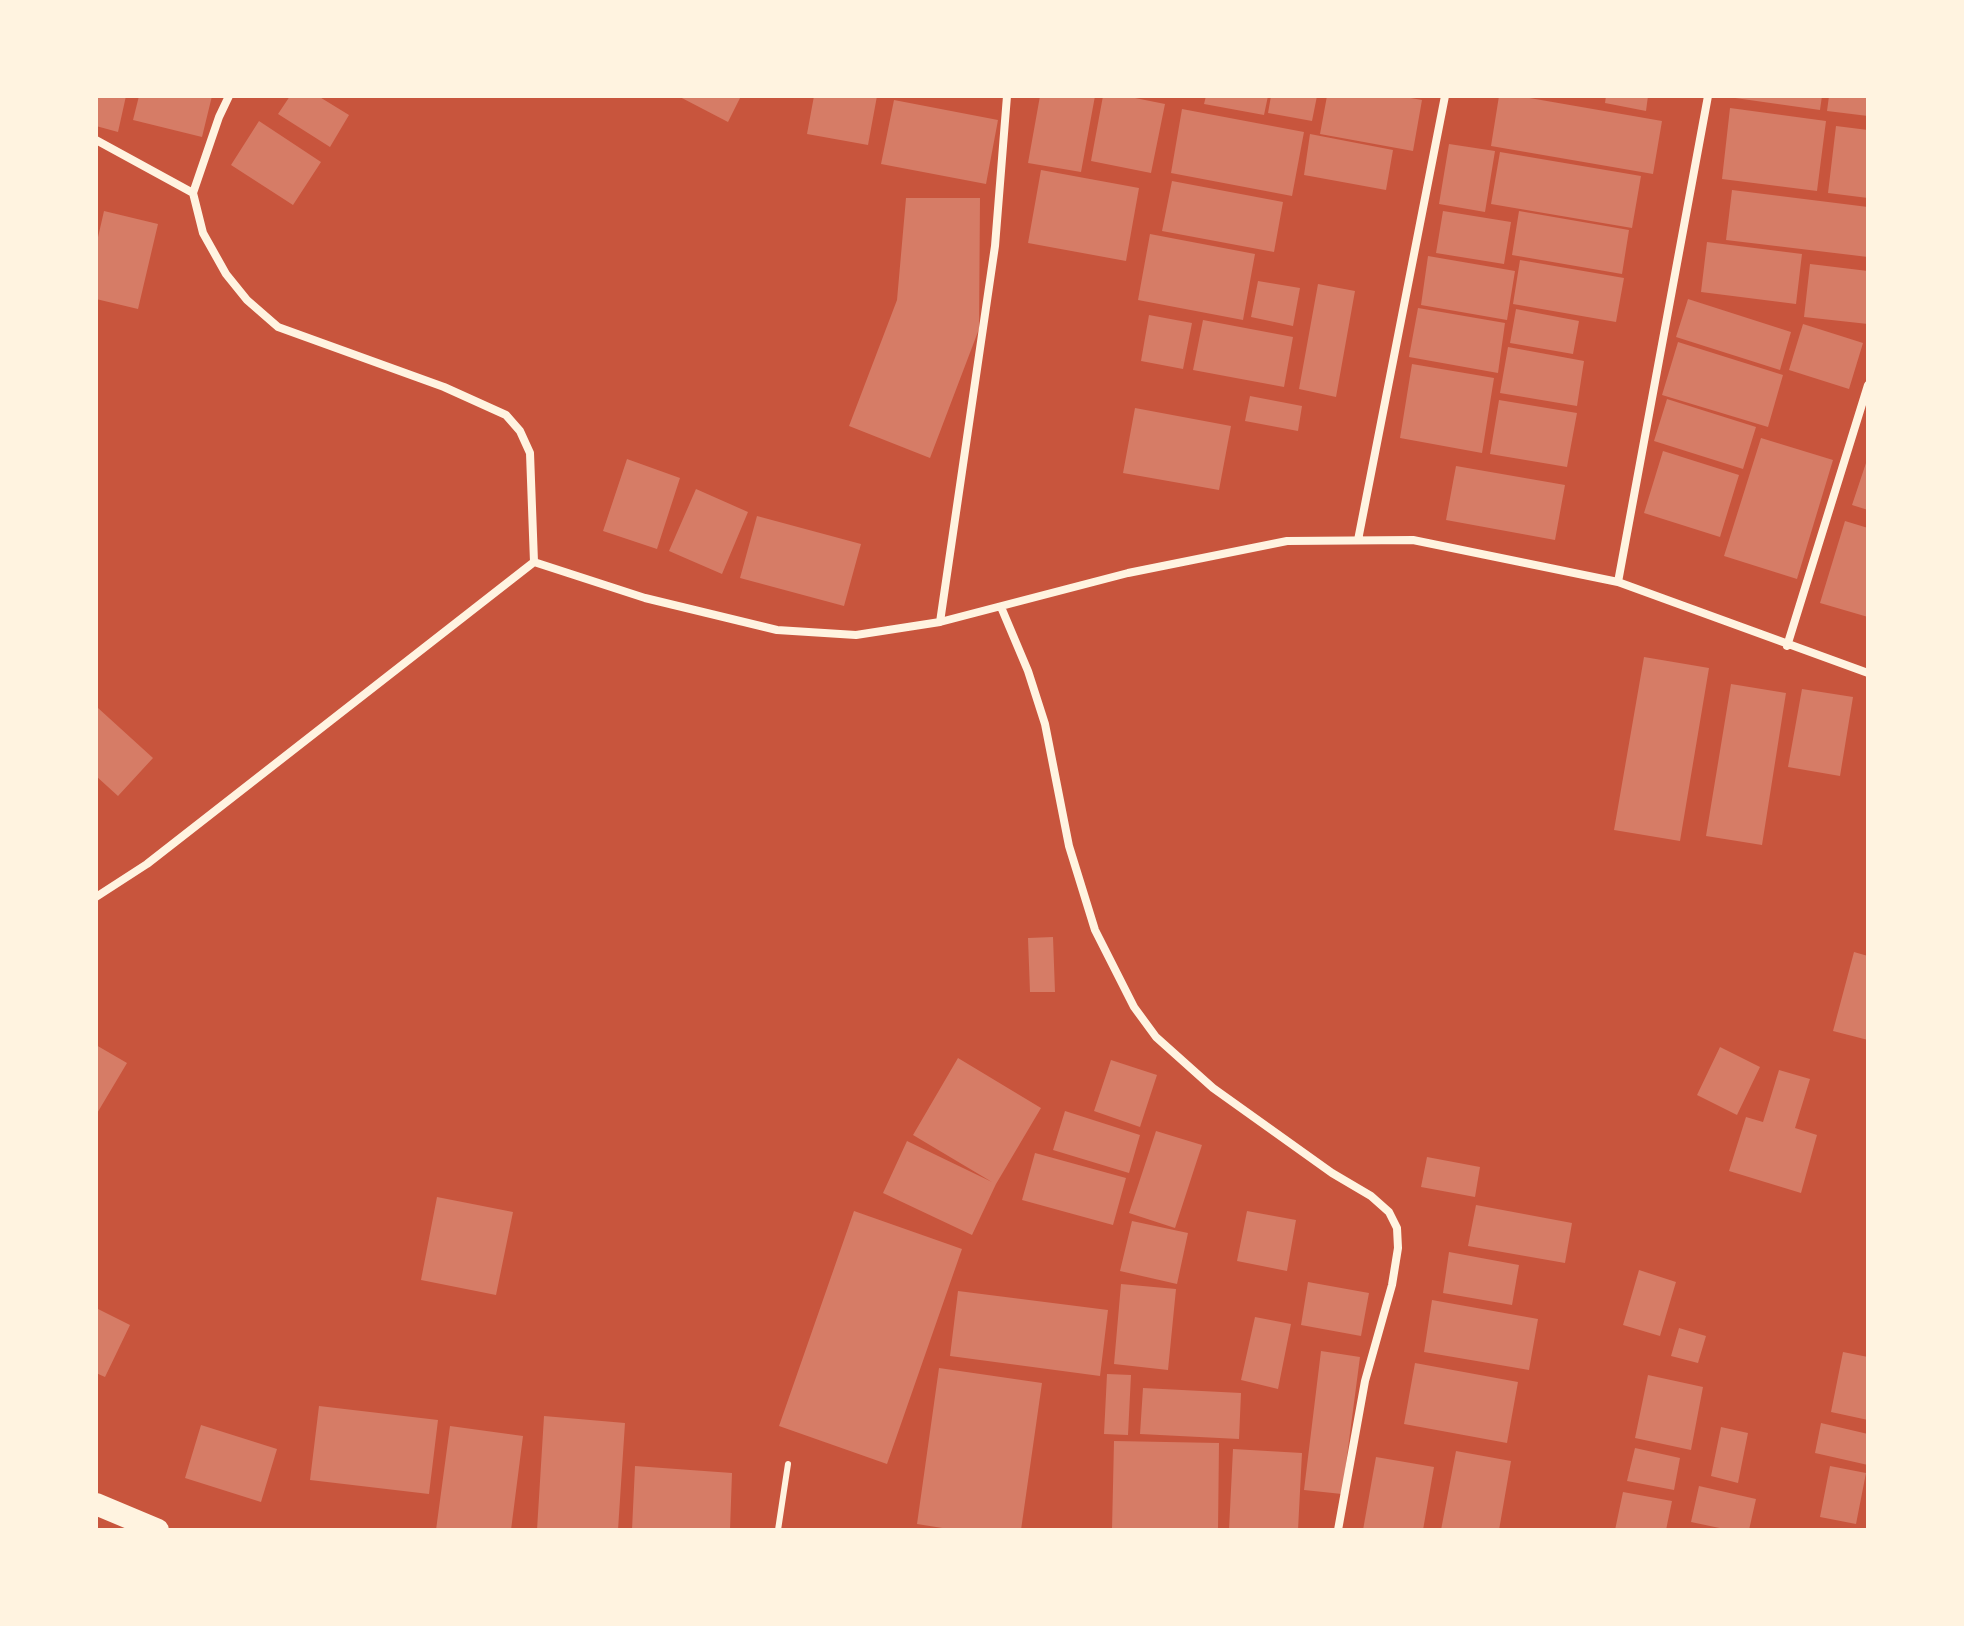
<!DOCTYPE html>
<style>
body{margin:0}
#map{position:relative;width:1964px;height:1626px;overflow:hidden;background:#c8553d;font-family:Overpass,sans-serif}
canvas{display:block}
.frame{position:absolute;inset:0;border:98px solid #fff3e0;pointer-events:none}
</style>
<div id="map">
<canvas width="1964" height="1626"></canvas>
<div class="frame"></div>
</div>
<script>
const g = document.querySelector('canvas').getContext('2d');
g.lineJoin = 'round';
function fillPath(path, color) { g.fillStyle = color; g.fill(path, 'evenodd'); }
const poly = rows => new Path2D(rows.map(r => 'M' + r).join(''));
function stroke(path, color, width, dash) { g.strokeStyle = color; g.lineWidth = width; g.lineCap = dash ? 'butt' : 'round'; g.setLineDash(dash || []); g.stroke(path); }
const building = poly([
 [96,96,126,96,118,132,96,126],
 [139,96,212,96,202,137,133,120],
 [290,96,318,96,349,115,330,147,278,114],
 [678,96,741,96,728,122],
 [814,96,877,96,868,145,807,134],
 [1040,96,1095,96,1081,172,1028,163],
 [1103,96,1125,96,1165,104,1151,173,1091,161],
 [1206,96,1268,96,1264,115,1204,104],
 [1271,96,1317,96,1312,121,1268,113],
 [1327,96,1400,96,1422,100,1413,151,1320,134],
 [1499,96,1518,96,1662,121,1653,174,1491,146],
 [1606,96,1648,96,1646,111,1605,103],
 [1721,96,1822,96,1820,110],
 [1829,96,1868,96,1868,116,1827,111],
 [894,100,998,120,986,184,881,164],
 [1730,108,1826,121,1817,191,1722,179],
 [1182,109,1304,132,1292,196,1171,173],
 [259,121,321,162,293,205,231,165],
 [1836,126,1868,130,1868,198,1828,193],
 [1310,134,1393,150,1386,190,1304,175],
 [1449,144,1495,151,1485,212,1439,204],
 [1500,152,1641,176,1632,228,1491,204],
 [1041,170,1139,188,1126,261,1028,243],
 [1172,181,1283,202,1274,252,1162,231],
 [1732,190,1868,207,1868,257,1726,240],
 [906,198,980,198,979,329,930,458,849,426,897,300],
 [104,211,158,224,138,309,96,299,96,246],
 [1443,211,1511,222,1504,264,1436,253],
 [1519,211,1629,230,1622,274,1512,255],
 [1150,234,1255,254,1243,320,1138,300],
 [1707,242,1802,254,1796,304,1701,292],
 [1428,256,1515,271,1507,320,1421,305],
 [1520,260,1624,278,1616,322,1513,304],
 [1810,264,1868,271,1868,324,1804,317],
 [1258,281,1300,288,1293,326,1251,317],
 [1318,284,1355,291,1336,397,1299,389],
 [1688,299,1791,332,1780,370,1676,337],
 [1418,308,1505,323,1498,373,1409,357],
 [1516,309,1579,321,1573,354,1510,343],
 [1149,315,1192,323,1183,369,1141,361],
 [1203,320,1293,337,1284,387,1193,370],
 [1803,324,1863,343,1849,389,1789,370],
 [1678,342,1783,375,1768,427,1662,395],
 [1508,347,1584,361,1577,406,1500,393],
 [1412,364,1494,378,1482,453,1400,438],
 [1250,396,1302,406,1298,431,1245,421],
 [1667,399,1756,427,1743,469,1654,441],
 [1499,400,1577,413,1567,467,1490,454],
 [1135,408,1231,426,1219,490,1123,473],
 [1761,438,1833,460,1797,579,1724,556],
 [1663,451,1739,475,1720,537,1644,513],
 [1868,457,1868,510,1852,505],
 [627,459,680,478,657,549,603,531],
 [1456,466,1565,485,1555,540,1446,520],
 [696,489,748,512,722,574,669,551],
 [757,516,861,544,844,606,740,578],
 [1845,521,1868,528,1868,617,1820,603],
 [1644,657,1709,668,1680,841,1614,830],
 [1731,684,1786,693,1762,845,1706,836],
 [1802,689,1853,697,1840,776,1788,767],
 [98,708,153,758,118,796,96,776],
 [1053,937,1055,992,1030,992,1028,938],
 [1854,952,1868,956,1868,1040,1833,1031],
 [96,1045,127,1063,96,1115],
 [1720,1047,1760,1067,1737,1115,1697,1095],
 [958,1058,1041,1108,996,1184,972,1235,883,1193,907,1141,992,1182,913,1135],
 [1111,1060,1157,1075,1140,1127,1094,1111],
 [1779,1070,1810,1079,1795,1128,1817,1135,1801,1193,1729,1171,1746,1117,1763,1122],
 [1065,1111,1140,1135,1129,1173,1053,1150],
 [1156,1131,1202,1145,1175,1228,1129,1213],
 [1035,1153,1126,1178,1113,1225,1022,1200],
 [1427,1157,1480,1167,1475,1197,1421,1187],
 [437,1197,513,1212,496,1295,421,1280],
 [1476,1205,1572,1223,1565,1263,1468,1246],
 [854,1211,962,1249,887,1464,779,1426],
 [1247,1211,1296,1220,1287,1271,1237,1261],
 [1132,1221,1188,1233,1177,1284,1120,1271],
 [1449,1252,1519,1265,1512,1305,1443,1293],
 [1639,1270,1676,1282,1660,1336,1623,1325],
 [1308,1282,1369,1293,1361,1336,1301,1325],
 [1121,1284,1176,1289,1168,1370,1114,1364],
 [958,1291,1108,1310,1100,1376,950,1356],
 [1432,1300,1538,1319,1529,1370,1424,1352],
 [96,1308,130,1325,105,1377,96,1373],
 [1255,1317,1291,1324,1278,1389,1241,1380],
 [1679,1328,1706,1336,1698,1363,1671,1356],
 [1321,1351,1360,1357,1342,1494,1304,1490],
 [1843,1352,1868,1357,1868,1420,1831,1412],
 [1415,1363,1518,1382,1507,1443,1404,1424],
 [939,1368,1042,1383,1021,1530,955,1530,917,1524],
 [1107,1374,1131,1375,1128,1435,1104,1434],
 [1648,1375,1703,1387,1691,1450,1635,1438],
 [1143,1388,1241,1393,1239,1439,1140,1434],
 [319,1406,438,1420,429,1494,310,1480],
 [544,1416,625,1423,618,1530,537,1530],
 [1821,1423,1868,1434,1868,1465,1815,1453],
 [201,1425,277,1449,261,1502,185,1478],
 [450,1426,523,1436,511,1530,436,1530],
 [1721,1427,1748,1433,1738,1483,1711,1476],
 [1114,1441,1219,1443,1218,1530,1112,1530],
 [1635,1448,1680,1458,1674,1490,1627,1481],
 [1233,1449,1302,1453,1298,1530,1229,1530],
 [1456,1451,1511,1461,1499,1530,1441,1530],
 [1376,1457,1434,1467,1423,1530,1363,1530],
 [635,1466,732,1473,730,1530,632,1530],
 [1830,1466,1866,1473,1856,1524,1820,1517],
 [1699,1486,1756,1499,1749,1530,1729,1530,1691,1522],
 [1623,1492,1672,1501,1666,1530,1615,1530]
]);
const service = poly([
 [778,1530,788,1464]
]);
const minor = poly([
 [229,96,219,117,193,193,203,233,226,274,247,300,278,327,444,387,506,415,520,431,530,453,534,562],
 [96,140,193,193],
 [1358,540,1445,96],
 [1618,582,1708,96],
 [1001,607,1028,671,1045,724,1069,846,1095,930,1134,1007,1156,1037,1213,1088,1332,1173,1371,1196,1389,1212,1397,1228,1398,1248,1392,1285,1365,1381,1338,1530],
 [940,622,995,246,1007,96],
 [1787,646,1868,385],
 [96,897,147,864,534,562,645,598,777,630,856,635,940,622,1128,573,1287,541,1413,540,1618,582,1868,673]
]);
const trunk = poly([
 [96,1504,158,1530]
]);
fillPath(building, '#d67c66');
stroke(service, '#fff3e0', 6);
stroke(minor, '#fff3e0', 8);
stroke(trunk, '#fff3e0', 22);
</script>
